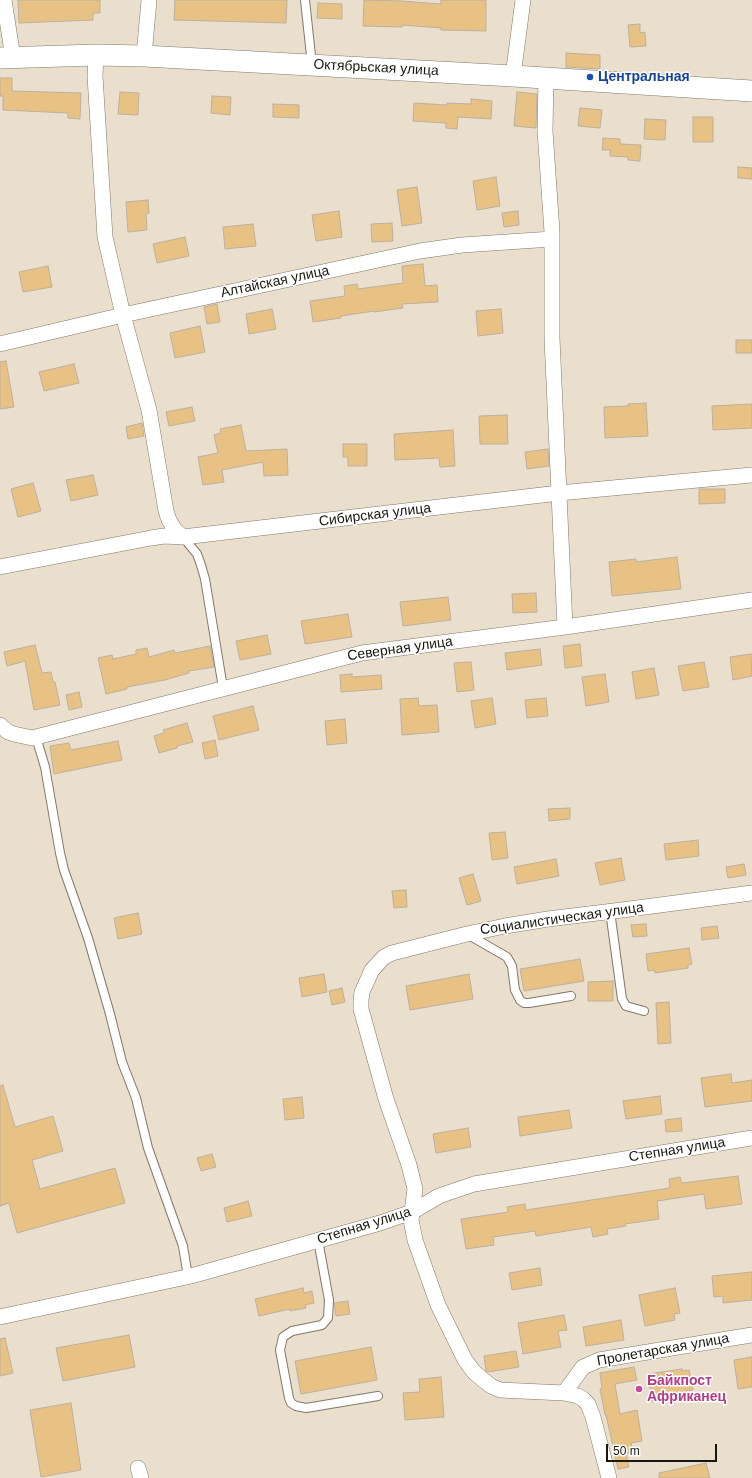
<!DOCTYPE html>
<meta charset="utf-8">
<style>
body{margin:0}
#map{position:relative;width:752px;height:1478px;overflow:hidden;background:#eadecc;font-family:Helvetica,sans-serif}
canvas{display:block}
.scale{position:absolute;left:606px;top:1444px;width:111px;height:18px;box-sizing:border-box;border:2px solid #1a1610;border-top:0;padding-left:5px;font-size:12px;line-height:14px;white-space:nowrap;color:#1a1610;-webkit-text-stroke:3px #fff;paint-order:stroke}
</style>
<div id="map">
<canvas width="752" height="1478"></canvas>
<div class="scale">50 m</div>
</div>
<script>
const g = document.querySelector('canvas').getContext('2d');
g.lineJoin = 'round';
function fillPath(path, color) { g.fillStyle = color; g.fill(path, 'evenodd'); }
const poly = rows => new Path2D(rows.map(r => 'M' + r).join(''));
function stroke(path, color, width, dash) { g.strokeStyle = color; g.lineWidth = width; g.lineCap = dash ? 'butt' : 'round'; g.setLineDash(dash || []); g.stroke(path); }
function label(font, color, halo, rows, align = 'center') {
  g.font = font + ' Helvetica,sans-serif'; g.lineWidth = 3; g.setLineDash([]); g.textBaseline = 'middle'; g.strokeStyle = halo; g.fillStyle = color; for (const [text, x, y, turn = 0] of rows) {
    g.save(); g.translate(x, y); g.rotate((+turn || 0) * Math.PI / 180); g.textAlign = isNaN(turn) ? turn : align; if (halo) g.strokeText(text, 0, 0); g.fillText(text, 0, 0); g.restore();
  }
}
const building = poly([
 [18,0,100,0,100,13,93,13,93,20,19,23,18,0],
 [175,0,287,0,286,23,174,20,175,0],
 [364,0,402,1,441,4,441,0,486,0,486,31,441,30,441,28,402,25,402,27,363,26,364,0],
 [318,3,342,4,342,19,317,18,318,3],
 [640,24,640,33,645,32,646,46,630,47,628,25,640,24],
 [566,53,600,55,600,69,566,67,566,53],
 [0,78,12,78,12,91,81,93,80,119,68,118,68,113,3,110,3,96,0,96,0,78],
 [120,92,139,93,138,115,118,114,120,92],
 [517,92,537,94,536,128,514,126,517,92],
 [212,96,231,97,230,115,211,113,212,96],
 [471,99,492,101,491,119,458,117,457,129,446,128,446,123,413,121,414,103,447,105,447,103,471,104,471,99],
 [273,104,299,105,299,118,273,117,273,104],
 [580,108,602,110,600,128,578,126,580,108],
 [693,117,713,117,713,142,693,142,693,117],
 [645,119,666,120,665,140,644,139,645,119],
 [603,138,620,139,620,144,641,145,640,161,628,160,628,157,610,156,610,150,602,150,603,138],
 [738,167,752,168,752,179,738,178,738,167],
 [496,177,500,206,477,210,473,181,496,177],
 [417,187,422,223,402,226,397,190,417,187],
 [148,200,149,213,146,214,147,230,128,232,126,202,148,200],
 [339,211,342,237,316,241,312,215,339,211],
 [518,211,519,225,504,227,502,213,518,211],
 [392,223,393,241,372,242,371,224,392,223],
 [253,224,256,246,225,249,223,227,253,224],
 [185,237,189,256,157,263,153,244,185,237],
 [423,264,425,286,437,285,438,302,402,304,403,308,374,312,374,311,341,316,341,318,313,322,310,301,345,296,344,286,357,284,358,289,403,283,402,266,423,264],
 [48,266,52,287,23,292,19,272,48,266],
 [217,304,220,322,207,324,204,307,217,304],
 [272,309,276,329,249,334,246,314,272,309],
 [501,309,503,333,478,336,476,311,501,309],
 [200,326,205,352,175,358,170,333,200,326],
 [736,340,752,340,752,353,736,353,736,340],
 [6,361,14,407,0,409,0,362,6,361],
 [74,364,79,383,44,391,39,372,74,364],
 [646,403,648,436,605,438,604,407,628,406,628,404,646,403],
 [752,404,752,428,713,430,712,406,752,404],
 [192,407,195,421,169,426,166,412,192,407],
 [507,415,508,444,480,444,479,416,507,415],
 [142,423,144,436,128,439,126,427,142,423],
 [241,425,246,451,287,449,288,475,264,476,263,462,222,470,224,482,203,485,198,457,218,453,214,435,221,433,220,429,241,425],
 [453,430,455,466,440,467,439,458,395,460,394,434,453,430],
 [343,444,367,444,367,466,348,466,348,457,343,457,343,444],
 [548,449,549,466,527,469,525,452,548,449],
 [93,475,98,495,71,501,66,480,93,475],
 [33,483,41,511,18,517,11,489,33,483],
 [699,489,725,489,725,503,699,504,699,489],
 [677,557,681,589,612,596,609,562,636,559,636,562,677,557],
 [536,593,537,612,513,613,512,594,536,593],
 [448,597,451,620,403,626,400,602,448,597],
 [348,614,352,637,305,644,301,621,348,614],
 [267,635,271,654,240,660,236,641,267,635],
 [580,644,582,666,565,668,563,646,580,644],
 [35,645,42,673,51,672,53,682,55,682,60,705,34,710,25,661,7,666,4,652,35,645],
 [210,646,214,667,189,671,189,673,165,680,127,687,127,689,106,694,98,658,112,655,113,659,136,654,136,650,147,648,149,657,174,650,175,653,210,646],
 [540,649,542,665,507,670,505,653,540,649],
 [751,654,752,676,733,680,730,657,751,654],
 [471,662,474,690,457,692,454,663,471,662],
 [704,662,709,687,683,691,678,666,704,662],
 [654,668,659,695,636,699,632,672,654,668],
 [352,674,352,677,381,675,382,689,341,692,340,675,352,674],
 [605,674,609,702,586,706,582,677,605,674],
 [79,692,82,707,69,710,66,695,79,692],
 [418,698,419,706,437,705,439,732,402,735,400,699,418,698],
 [492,698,496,724,475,728,471,701,492,698],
 [546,698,548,716,527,718,525,700,546,698],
 [253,706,259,730,219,740,213,716,253,706],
 [345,719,347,743,327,745,325,721,345,719],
 [187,723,193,742,177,746,177,748,159,753,154,736,164,733,163,730,187,723],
 [215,740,218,756,205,759,202,743,215,740],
 [118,741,122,760,54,774,50,746,69,743,71,750,118,741],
 [570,808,570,819,549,821,548,809,570,808],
 [505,832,508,858,492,860,489,833,505,832],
 [698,840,699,856,666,860,664,844,698,840],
 [621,858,625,880,600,885,595,863,621,858],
 [556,859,559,876,517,884,514,867,556,859],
 [744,864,746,875,728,878,726,867,744,864],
 [473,874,481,901,467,905,459,878,473,874],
 [406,890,407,907,394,908,392,891,406,890],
 [138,913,142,934,118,939,114,918,138,913],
 [646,924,647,936,633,937,631,925,646,924],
 [717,926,719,938,702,940,701,928,717,926],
 [689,948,692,964,688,965,688,968,655,973,654,970,648,971,646,954,689,948],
 [580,959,584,981,524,991,520,969,580,959],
 [324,974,327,992,302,997,299,978,324,974],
 [469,974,473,999,410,1010,406,986,469,974],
 [613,981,613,1001,588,1001,588,982,613,981],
 [342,988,345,1002,332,1005,329,991,342,988],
 [669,1002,671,1043,658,1044,656,1003,669,1002],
 [731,1074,732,1083,752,1080,752,1101,705,1107,701,1078,731,1074],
 [3,1085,15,1127,53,1116,63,1151,32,1160,40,1189,115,1168,125,1203,17,1233,9,1203,0,1206,0,1086,3,1085],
 [660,1096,662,1114,626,1119,623,1101,660,1096],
 [302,1097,304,1118,285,1120,283,1099,302,1097],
 [569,1110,572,1128,520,1136,518,1117,569,1110],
 [681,1118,682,1131,666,1132,665,1120,681,1118],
 [468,1128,471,1147,436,1153,433,1134,468,1128],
 [212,1154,216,1167,201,1171,197,1158,212,1154],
 [738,1176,742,1204,706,1209,704,1194,657,1201,659,1219,625,1224,626,1226,607,1229,608,1234,593,1237,591,1227,536,1236,535,1231,493,1237,494,1245,466,1249,461,1219,508,1212,507,1207,525,1204,526,1210,670,1188,669,1179,680,1177,682,1183,738,1176],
 [248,1201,252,1216,227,1222,224,1208,248,1201],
 [540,1268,542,1285,512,1290,509,1273,540,1268],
 [752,1272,752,1300,723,1303,723,1296,714,1297,712,1276,752,1272],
 [303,1288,304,1293,312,1291,314,1303,305,1305,306,1308,290,1311,290,1309,259,1316,255,1299,303,1288],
 [675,1288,680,1313,674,1314,675,1320,645,1326,639,1295,675,1288],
 [348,1301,350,1314,336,1316,334,1303,348,1301],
 [564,1315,567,1330,558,1331,561,1347,523,1354,518,1323,564,1315],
 [621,1320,624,1340,586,1346,583,1327,621,1320],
 [129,1335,135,1367,63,1381,56,1348,129,1335],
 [5,1338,13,1373,0,1376,0,1339,5,1338],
 [371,1347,377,1380,301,1394,295,1361,371,1347],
 [516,1351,519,1367,488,1372,486,1371,484,1356,516,1351],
 [752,1357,752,1387,738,1389,734,1360,752,1357],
 [634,1367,637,1380,615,1384,620,1414,637,1410,642,1441,631,1443,633,1452,626,1453,629,1467,618,1469,606,1415,605,1415,600,1389,602,1388,600,1373,634,1367],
 [682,1369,682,1371,689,1370,693,1390,685,1391,686,1397,652,1402,648,1374,682,1369],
 [441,1377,444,1417,405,1420,403,1393,420,1392,419,1379,441,1377],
 [71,1403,81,1470,41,1477,30,1410,71,1403],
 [706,1463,710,1478,659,1478,659,1473,706,1463]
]);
const lane = poly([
 [305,0,312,65],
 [183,537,197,554,201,565,205,579,223,688],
 [36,737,45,767,60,853,64,870,88,938,110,1014,122,1062,136,1098,148,1148,183,1246,188,1277],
 [610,911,622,999,626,1006,644,1011],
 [467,934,507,957,512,966,515,990,520,1000,524,1003,529,1003,571,996],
 [318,1240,329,1300,328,1318,322,1325,292,1331,283,1337,280,1350,289,1398,291,1403,296,1406,306,1408,378,1396]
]);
const street = poly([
 [4,0,13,58],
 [96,55,95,76,105,237,123,315,149,410,166,511,169,520,175,530,183,537],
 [144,56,149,0],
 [513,76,523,0],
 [546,78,545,131,552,232,552,338,565,627],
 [0,344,123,315,420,251,462,245,552,239],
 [0,567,151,538,164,536,183,537,559,493,752,475],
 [0,725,8,732,14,734,32,738,362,653,565,627,752,600],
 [0,1317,191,1276,380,1223,412,1212,439,1196,474,1184,752,1138],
 [564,1393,583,1367,599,1360,752,1335],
 [138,1468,141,1478],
 [609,1478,593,1417,588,1404,583,1399,578,1396,564,1393,500,1390,491,1386,482,1379,474,1372,465,1360,438,1305,415,1240,411,1220,415,1189,409,1165,386,1099,361,1009,361,1000,362,992,372,970,384,957,392,953,467,934,505,926,548,919,622,910,752,893]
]);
const secondary = poly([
 [0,58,96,55,144,56,513,76,752,91]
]);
const markers = [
 [590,77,4,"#1a4fb4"],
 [639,1389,4,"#d1479c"]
];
const streetNames = [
 ["Октябрьская улица",376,68,3],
 ["Алтайская улица",275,282,-12],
 ["Сибирская улица",375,515,-7],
 ["Северная улица",400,649,-8],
 ["Социалистическая улица",562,919,-8],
 ["Степная улица",677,1150,-9],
 ["Степная улица",364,1226,-17],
 ["Пролетарская улица",663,1350,-10]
];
const transitNames = [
 ["Центральная",598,77]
];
const hotelNames = [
 ["Байкпост",647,1381],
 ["Африканец",647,1397]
];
fillPath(building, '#e8c285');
stroke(building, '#bbb09f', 1);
stroke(lane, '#837868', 10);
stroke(street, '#837868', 16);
stroke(secondary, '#837868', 22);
stroke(lane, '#fff', 8);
stroke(street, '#fff', 15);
stroke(secondary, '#fff', 21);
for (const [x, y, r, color] of markers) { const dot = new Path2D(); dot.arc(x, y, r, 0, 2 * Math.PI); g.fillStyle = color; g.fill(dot); stroke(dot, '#fff', 1.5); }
label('14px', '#1a1610', '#fff', streetNames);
label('bold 14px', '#164399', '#fff', transitNames, 'left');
label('bold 14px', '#b23c85', '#fff', hotelNames, 'left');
</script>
